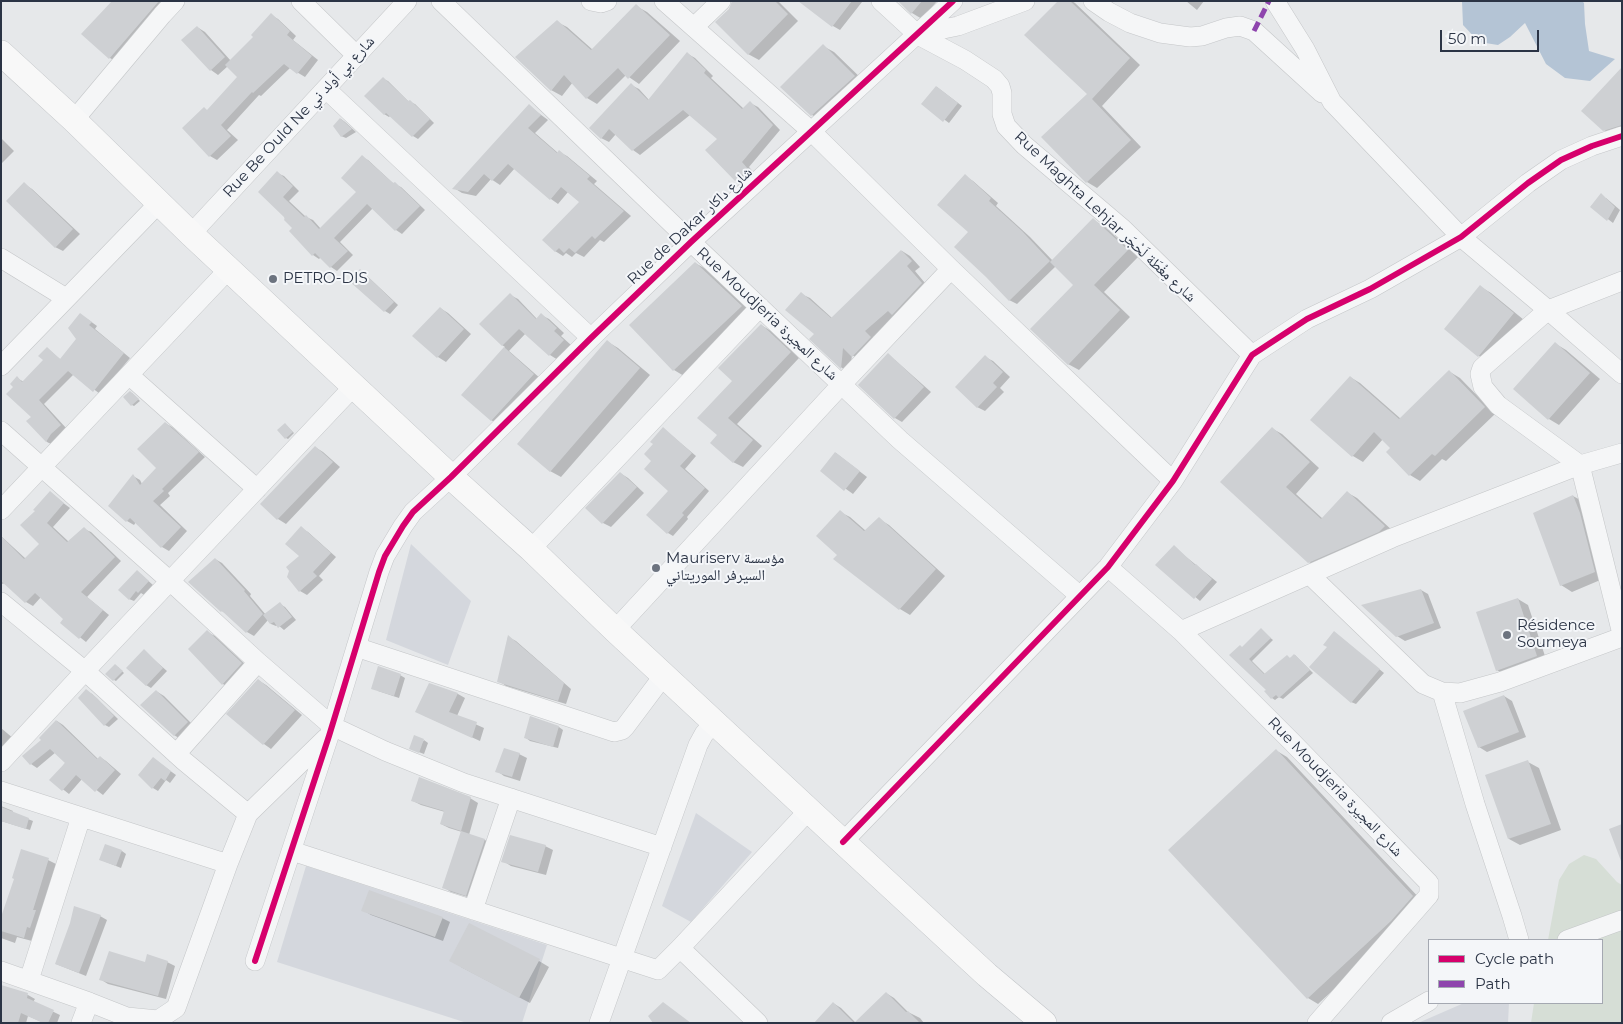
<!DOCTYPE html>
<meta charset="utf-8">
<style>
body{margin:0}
#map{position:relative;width:1623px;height:1024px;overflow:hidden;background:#e6e8ea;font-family:Montserrat,sans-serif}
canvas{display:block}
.frame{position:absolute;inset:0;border:2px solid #2b3445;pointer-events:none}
.legend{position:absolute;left:1428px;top:939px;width:175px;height:65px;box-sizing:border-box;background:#f4f6f9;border:1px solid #a4a8b1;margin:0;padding:6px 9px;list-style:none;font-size:15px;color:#2b3445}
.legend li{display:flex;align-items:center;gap:10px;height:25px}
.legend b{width:25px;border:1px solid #a4a8b1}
.scale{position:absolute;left:1440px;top:30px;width:99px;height:22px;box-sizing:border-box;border:2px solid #2b3445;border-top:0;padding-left:6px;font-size:15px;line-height:18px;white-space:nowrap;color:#2b3445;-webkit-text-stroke:4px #f4f6f9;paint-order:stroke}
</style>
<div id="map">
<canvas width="1623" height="1024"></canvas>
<div class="frame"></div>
<ul class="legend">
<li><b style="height:6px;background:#d6006c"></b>Cycle path</li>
<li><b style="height:6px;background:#8e44ad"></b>Path</li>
</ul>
<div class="scale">50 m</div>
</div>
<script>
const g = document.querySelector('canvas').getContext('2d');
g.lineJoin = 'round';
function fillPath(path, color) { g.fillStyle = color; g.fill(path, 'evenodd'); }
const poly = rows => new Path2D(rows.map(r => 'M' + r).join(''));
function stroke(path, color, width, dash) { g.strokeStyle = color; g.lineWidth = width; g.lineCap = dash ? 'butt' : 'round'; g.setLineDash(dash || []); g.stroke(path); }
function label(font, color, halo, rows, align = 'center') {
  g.font = font + ' Montserrat,"Noto Naskh Arabic",sans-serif'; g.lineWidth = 4; g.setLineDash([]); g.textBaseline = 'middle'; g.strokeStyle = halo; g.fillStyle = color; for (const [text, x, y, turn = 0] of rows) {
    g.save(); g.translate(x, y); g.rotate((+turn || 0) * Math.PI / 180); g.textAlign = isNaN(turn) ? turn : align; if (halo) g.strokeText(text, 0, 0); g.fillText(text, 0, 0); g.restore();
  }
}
const built = poly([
 [411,544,471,601,448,665,386,640],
 [696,813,752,852,691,922,662,906],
 [306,866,547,945,522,1023,467,1023,277,962],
 [1464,1003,1509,1003,1508,1023,1418,1023]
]);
const green = poly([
 [1584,855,1596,859,1617,882,1622,885,1622,1023,1531,1023,1534,1003,1602,1003,1602,940,1548,940,1559,880,1569,864]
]);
const water = poly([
 [1462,1,1582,1,1584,3,1585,24,1589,51,1615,59,1590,81,1565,78,1546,64,1525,23,1510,37,1498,45,1479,42,1463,25]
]);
const shadow = poly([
 [114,1,176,1,120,64,110,58],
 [733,1,778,1,798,21,759,60,748,54,730,9],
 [807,1,862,1,862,2,840,30,833,26],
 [900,1,937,1,922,19,912,13],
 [1060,1,1072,1,1075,3,1140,65,1102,106,1141,147,1097,188,1087,182,1089,94],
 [1186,1,1204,1,1197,10],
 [636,6,647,12,680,41,639,84,626,75,597,104,587,98,573,82,562,96,551,90,557,22,567,27,593,50],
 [271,15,278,19,296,36,293,40,318,60,305,77,290,68,261,96,259,95,227,130,238,140,217,160,210,156,208,111,239,77,228,66,218,75,211,70,183,40,197,27,205,32,231,61,255,37],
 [823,46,834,52,865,82,823,121,812,115,782,87],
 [688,54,695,58,713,76,711,78,744,109,750,103,758,107,780,130,749,167,755,174,743,185,736,180,719,139,690,115,640,155,633,150,616,134,609,142,601,138,631,85,639,89,649,100],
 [1622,69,1622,134,1615,136,1604,130],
 [383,79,388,81,409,102,415,104,434,123,418,139,413,136,391,115,389,117,384,114],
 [937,87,962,106,949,123,923,104],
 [529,106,548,120,535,133,558,153,559,152,567,156,597,181,594,184,631,216,604,242,600,240,584,257,576,253,572,257,566,253,563,256,555,251,580,202,568,192,558,204,551,199,515,168,500,185,491,179,476,196,462,193,454,188],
 [341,119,345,122,356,132,346,138,341,136],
 [1,138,14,151,1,164],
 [362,157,368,160,394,184,401,187,425,210,402,234,396,230,373,208,340,242,353,255,337,271,331,267,321,257,319,259,313,255,294,228,285,220,277,173,284,176,299,191,289,201,306,217,313,220,321,229,358,192],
 [965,176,973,181,998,203,996,206,1030,237,1053,261,1093,220,1104,226,1138,257,1104,292,1130,317,1079,370,1068,364,1075,285,1056,266,1017,304,1009,300,970,232],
 [24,184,32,189,80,234,63,251,55,247],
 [1606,198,1620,210,1613,223,1591,206],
 [902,251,910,256,920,267,915,271,930,289,873,337,879,343,862,361,852,355,850,372,842,368,811,339,815,334,801,294,810,298,832,318],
 [695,263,706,269,752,312,684,376,674,370],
 [360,271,365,274,398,305,390,314,385,311],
 [1481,287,1491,293,1524,320,1489,362,1479,356],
 [510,295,518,299,537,319,541,315,549,319,564,333,561,336,571,345,558,360,550,355,526,333,509,351,541,379,499,425,491,420,463,395,505,347,502,345],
 [440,308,448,313,471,334,446,362,438,357,414,336],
 [86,318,97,326,95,329,130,358,100,394,74,374,44,404,67,429,53,445,47,442,28,421,33,417,15,387,17,378,24,382,45,360,47,348,61,360,78,339],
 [761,325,771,331,799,358,737,424,762,446,743,467,733,462,719,435,734,381],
 [608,342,618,348,650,375,561,477,550,471],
 [1556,344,1566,350,1600,379,1559,425,1549,419],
 [985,357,993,361,1010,377,1000,388,1004,392,985,411,977,407],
 [895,360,931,392,902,422,895,418],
 [1450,372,1460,378,1495,414,1446,461,1442,459,1420,481,1410,475,1387,452,1392,448,1383,439,1363,462,1353,456,1350,377,1360,383,1401,419],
 [132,393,140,401,134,406,132,405],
 [165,423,172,427,205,457,168,493,170,496,160,505,187,531,169,551,162,547,136,522,134,525,127,521,133,476,140,480,142,484,158,468],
 [287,426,294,433,288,439,286,438],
 [664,429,696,456,685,469,709,491,687,517,688,519,673,536,668,533,670,491,653,461,655,444],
 [1273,429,1282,434,1319,468,1296,494,1323,519,1348,493,1357,498,1394,532,1319,568,1309,562,1222,482],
 [315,447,323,452,340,467,286,524,278,519,262,504],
 [836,453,867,477,853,494,821,471],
 [620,473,628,478,644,493,611,527,603,523,587,508],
 [50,493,70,508,53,527,69,542,84,529,91,532,121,561,87,597,109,615,86,642,62,623,65,619,41,597,33,606,26,602,4,583,3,584,1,583,1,536,26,559,41,544,37,511],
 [1573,496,1584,502,1605,578,1572,592,1561,585],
 [840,512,850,517,866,531,879,519,889,525,945,576,910,615,900,609,835,559,839,555],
 [301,528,308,532,336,557,319,576,323,580,307,595,300,591],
 [1174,547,1217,582,1200,601,1178,582],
 [215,559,222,563,251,594,250,596,266,615,280,604,285,607,296,620,284,630,278,625,276,626,271,624,268,620,254,636,247,632,228,615,222,611],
 [137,571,153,585,144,595,141,593,134,601,129,599],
 [1421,590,1428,594,1441,628,1405,641,1397,636],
 [1518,599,1528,605,1547,662,1508,677,1497,670],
 [1261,630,1273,640,1252,661,1265,674,1295,655,1313,673,1283,699,1279,697,1275,700,1272,698,1268,690,1231,655,1242,648],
 [207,632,215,636,249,668,231,689,223,684,189,649],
 [1339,636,1384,673,1356,704,1351,702,1329,647],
 [508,637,516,641,571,689,566,704,506,686,499,681],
 [144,651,167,671,151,688,146,685],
 [118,667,124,673,116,681,114,680],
 [400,675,405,678,399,698,378,691],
 [258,680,266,685,302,715,271,749,264,744],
 [430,684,458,694,465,698,457,716,484,728,480,741,425,716],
 [156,691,164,696,195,727,182,740,174,735],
 [91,693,118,719,109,727,105,725],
 [1504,696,1512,701,1526,737,1487,752,1479,747],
 [57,721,63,725,98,759,100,757,106,761,121,774,103,795,82,779,69,794,51,780,66,762,56,752,37,768,31,764,43,740],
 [559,727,563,730,558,748,530,741,526,738],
 [1,728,14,739,1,754],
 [424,740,428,743,424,754,416,751],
 [1277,751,1287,757,1423,902,1402,927,1318,1004,1308,998],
 [519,754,527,758,520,781,504,776,497,771],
 [158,762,176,775,170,783,166,780,158,791,153,788],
 [1528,762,1539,768,1561,830,1520,845,1509,839,1487,776],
 [470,798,478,803,469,835,485,840,492,845,474,899,451,892,443,887,462,832,449,828,441,824,445,812,421,805,413,801],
 [1,806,13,811,12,813,33,821,30,830,1,821],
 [545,846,553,850,546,875,511,866,503,861],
 [122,851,126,854,121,868,101,860],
 [48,860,56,864,41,915,38,931,35,931,32,941,17,937,15,943,1,938,1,920,16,879],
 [363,910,442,918,450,922,443,941,371,915],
 [100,916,107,920,86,976,56,964],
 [539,961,549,967,530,1003,461,967],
 [167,962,175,966,166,999,108,984,100,979,146,963],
 [1,987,28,995,35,999,33,1002,60,1015,57,1023,44,1023,28,1016,26,1023,1,1023],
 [886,993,894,998,908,1012,920,1018,924,1023,815,1023,833,1003,841,1008,856,1023]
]);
const building = poly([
 [112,1,159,1,109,59,81,34],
 [732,1,775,1,788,14,748,55,715,22,729,9],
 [798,1,852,1,832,27],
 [898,1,922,1,911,14],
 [1058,1,1070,1,1130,58,1092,99,1131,140,1086,183,1041,137,1087,94,1024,35],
 [636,4,670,35,628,79,618,68,586,99,564,75,551,91,515,57,557,20,591,50],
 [271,13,290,31,287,35,312,56,297,74,284,64,253,93,252,92,221,125,231,136,209,157,182,128,204,107,207,110,237,77,225,65,253,37,251,35],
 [197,26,225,57,210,71,181,40],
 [823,44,855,76,811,116,780,87],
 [687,52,706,70,704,73,742,109,750,101,773,125,742,162,748,169,735,181,705,150,717,139,683,110,632,151,609,129,601,139,589,128,631,83,648,100],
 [1622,67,1622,125,1603,131,1581,111],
 [383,77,408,101,410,100,430,119,412,137,386,113,384,115,364,96],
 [936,86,958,103,943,122,921,104],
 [529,104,541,115,528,128,557,153,559,150,590,176,587,179,624,211,595,239,592,236,575,253,569,248,564,253,559,248,555,252,542,240,579,202,561,187,550,200,508,164,492,181,484,174,468,192,452,189],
 [340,118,352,129,341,137,333,126],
 [362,155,393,183,395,182,420,206,395,231,367,204,334,238,348,251,330,268,315,253,312,256,289,231,292,228,284,220,285,218,258,192,277,171,293,186,283,197,304,217,306,215,319,229,356,192,341,178],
 [965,174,991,198,989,201,1022,231,1050,261,1009,301,986,277,954,247,968,232,937,205],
 [24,182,73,229,55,248,6,201],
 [1601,193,1615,207,1607,221,1590,207],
 [1093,218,1128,250,1094,285,1120,310,1068,365,1030,329,1073,285,1050,262],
 [901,250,912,261,907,266,922,283,892,315,888,311,865,331,871,337,852,357,843,348,841,369,809,339,814,334,785,310,801,292,831,318],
 [695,262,742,306,673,371,629,325],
 [360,269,394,302,384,312,349,281],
 [1480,285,1514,313,1478,357,1444,329],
 [510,293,536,319,541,313,557,328,554,331,564,340,549,356,519,329,502,346,479,324],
 [440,307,464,329,437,358,412,336],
 [80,313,92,322,89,325,124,353,93,392,68,371,39,400,61,425,51,434,46,442,26,421,31,417,6,394,13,387,10,384,17,376,22,382,43,360,38,356,47,347,60,359,76,339,68,328],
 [761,324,791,352,728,418,753,440,733,463,710,443,717,435,697,418,732,381,718,368],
 [607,340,640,368,550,472,517,444],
 [1555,342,1590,373,1548,420,1513,389],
 [504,347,534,374,491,421,461,395],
 [888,353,924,387,894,419,858,385],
 [985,355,1003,372,993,383,997,387,977,408,955,387],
 [1449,370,1485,407,1435,456,1432,454,1409,476,1386,452,1390,448,1374,432,1352,457,1310,420,1350,376,1399,419],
 [130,391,139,399,131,406,123,397],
 [165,422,199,452,162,489,164,491,153,501,181,527,161,548,130,518,126,522,108,506,133,474,140,485,156,468,137,449],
 [285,423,293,432,285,439,277,430],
 [663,427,692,453,680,466,705,488,682,513,684,515,667,534,646,515,668,491,644,469,651,461,644,454,653,444,650,442],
 [1272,427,1310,462,1286,487,1321,519,1347,491,1385,526,1379,532,1308,563,1220,482],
 [315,446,333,462,277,520,260,504],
 [835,452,860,471,844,491,820,471],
 [620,472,637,487,602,524,585,508],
 [50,491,64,503,47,523,67,542,84,527,115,557,81,592,103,610,79,639,60,623,63,619,35,593,25,603,1,581,1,536,24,559,39,544,20,525,35,511,33,510],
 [1573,495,1580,513,1595,572,1560,586,1533,513],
 [840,510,864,531,879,517,936,569,899,610,833,559,837,555,816,536],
 [301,526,331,553,313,572,317,576,299,592,287,577,289,571,286,567,299,556,285,544],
 [1174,545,1195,565,1196,564,1212,579,1194,599,1155,565],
 [215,558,245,590,244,591,263,614,246,633,222,611,221,612,188,582],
 [137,570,149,581,138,593,136,591,129,600,118,590],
 [1421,589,1434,623,1396,637,1361,605],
 [1518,598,1537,656,1496,671,1476,612],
 [280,602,292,617,278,628,274,622,270,624,263,615],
 [1261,628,1271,638,1249,659,1264,674,1287,655,1290,658,1294,654,1310,670,1279,698,1276,695,1271,699,1264,691,1266,690,1229,655,1240,645,1242,647],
 [207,630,242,663,222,685,188,649],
 [1334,631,1380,669,1351,703,1309,667,1327,647,1323,645],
 [508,635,564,683,558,701,497,682],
 [144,649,163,668,146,686,126,668],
 [115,664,123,671,113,681,105,674],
 [378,666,401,674,394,696,371,689],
 [258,679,295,710,263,745,226,714],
 [429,683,458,693,449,712,477,722,472,738,415,712],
 [86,689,97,698,114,716,104,726,78,698],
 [156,690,188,722,174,736,140,705],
 [1504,695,1519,732,1478,748,1463,711],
 [530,716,559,726,553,747,524,738],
 [56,720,97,759,100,756,115,770,95,792,76,775,62,791,49,780,65,763,50,749,30,765,22,756,41,740,39,738],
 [414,735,424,739,419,753,409,749],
 [504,748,520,753,512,777,495,772],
 [1276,749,1413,896,1391,921,1307,999,1168,850],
 [153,757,171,771,165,781,161,778,152,789,138,775],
 [1528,760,1551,824,1508,839,1485,775],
 [419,777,471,797,461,831,440,824,444,811,411,801],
 [1,807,29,818,26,829,1,821],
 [1622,824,1622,861,1621,861,1609,829],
 [461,831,485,839,466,896,442,888],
 [510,835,546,845,538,872,501,862],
 [105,844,122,850,116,866,99,860],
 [21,849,49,858,33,910,36,910,30,928,27,927,24,938,1,931,1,917,14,879,12,878],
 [369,890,443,917,435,937,361,911],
 [74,906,101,915,79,973,55,964,70,923],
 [469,923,540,959,519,998,449,961],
 [109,951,145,962,147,954,168,961,158,996,99,980],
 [1,985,28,993,27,998,54,1010,48,1023,43,1023,21,1013,18,1023,1,1023],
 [886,992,906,1012,908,1011,920,1023,814,1023,833,1002,854,1023],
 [663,1002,691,1023,653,1023,648,1016]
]);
const minor = poly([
 [301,1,357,56],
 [441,1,691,242,900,440,1080,596],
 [591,1,601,3,607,1],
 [664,1,811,131,951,269,1173,481],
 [881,1,918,35,965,60,994,79,1000,86,1002,93,1002,114,1006,126,1024,145,1123,229,1252,355],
 [1093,1,1109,12,1130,23,1160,33,1190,37,1202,36,1226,28,1240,26,1254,31,1322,93],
 [1275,1,1305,49,1332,102,1461,237,1548,310,1622,374],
 [694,27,721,1],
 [919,34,958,26,1025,1],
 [326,89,591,338],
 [74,120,162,15,175,1],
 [191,234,407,1],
 [1,258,66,298],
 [1622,281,1548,310,1482,368,1480,374,1483,387,1498,405,1580,465,1622,634],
 [1,366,159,203],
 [129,375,257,489],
 [1,431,170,581,258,662,332,726,385,751,464,783,662,847],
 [1,510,229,269],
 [531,549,760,307],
 [1108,567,1181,631,1292,742,1429,883,1429,895,1317,1023],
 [1310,575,1423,684,1442,692,1460,693,1500,682,1622,637],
 [1,602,85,671,184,761,248,814],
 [615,630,842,384,951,269],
 [1181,631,1392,538,1580,465,1622,453],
 [356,647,614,732,622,730,625,727,664,675],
 [1442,692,1475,804,1512,916,1519,940],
 [176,754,258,662],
 [1,762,85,671,354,386],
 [1,791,228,864,248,814,326,738],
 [843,842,1108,567,1173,481,1252,355,1307,319,1370,289,1461,237,1528,183,1561,160,1592,146,1622,136],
 [292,851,658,970,680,948,809,810],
 [473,910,511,798],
 [1567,940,1622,920],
 [680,948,758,1023],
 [255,961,329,736,379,572,385,556,403,526,413,512,451,477,591,338,691,242,953,1],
 [1,971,89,1002,127,1017,158,1020,176,1008,228,864],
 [29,980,81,817],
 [81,1023,89,1002],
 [599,1023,698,745,704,734,715,722],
 [1391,1023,1429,1001]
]);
const major = poly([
 [1,53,74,120,191,234,451,477,531,549,615,630,843,842,987,975,1044,1023]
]);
const quiet = poly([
 [1254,31,1269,1]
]);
const cycleway = poly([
 [843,842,1108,567,1173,481,1252,355,1307,319,1370,289,1461,237,1528,183,1561,160,1592,146,1622,136],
 [255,961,329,736,379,572,385,556,403,526,413,512,451,477,591,338,691,242,953,1]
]);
const markers = [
 [273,279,5,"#6c737f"],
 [656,568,5,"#6c737f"],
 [1507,635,5,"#6c737f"]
];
const streetNames = [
 ["Rue Be Ould Ne شارع بي أولد ني",299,117,-47],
 ["Rue Maghta Lehjar شارع مِغْطَة لَحْجَر",1105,217,43],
 ["Rue de Dakar شارع داكار",690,226,-43],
 ["Rue Moudjeria شارع المجيرة",767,314,43],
 ["Rue Moudjeria شارع المجيرة",1335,787,46]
];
const poiNames = [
 ["PETRO-DIS",283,279],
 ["Mauriserv مؤسسة",666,559],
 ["السيرفر الموريتاني",666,576],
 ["Résidence",1517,626],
 ["Soumeya",1517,643]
];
fillPath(built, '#d4d7dd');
fillPath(green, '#d6ded6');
fillPath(water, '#b4c4d5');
fillPath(shadow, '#0003');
fillPath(building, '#ced0d3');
stroke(minor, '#c4c6c8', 20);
stroke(major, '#c2c5c8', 26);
stroke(minor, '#f5f6f7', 19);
stroke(major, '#f8f8f8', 25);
stroke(quiet, '#8e44ad', 5, [10, 5]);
stroke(cycleway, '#d6006c', 6);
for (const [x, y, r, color] of markers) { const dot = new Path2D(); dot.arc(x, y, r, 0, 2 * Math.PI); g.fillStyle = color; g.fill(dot); stroke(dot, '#f4f6f9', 2); }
label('15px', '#2b3445', '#f4f6f9', streetNames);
label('15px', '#2b3445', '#f4f6f9', poiNames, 'left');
</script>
